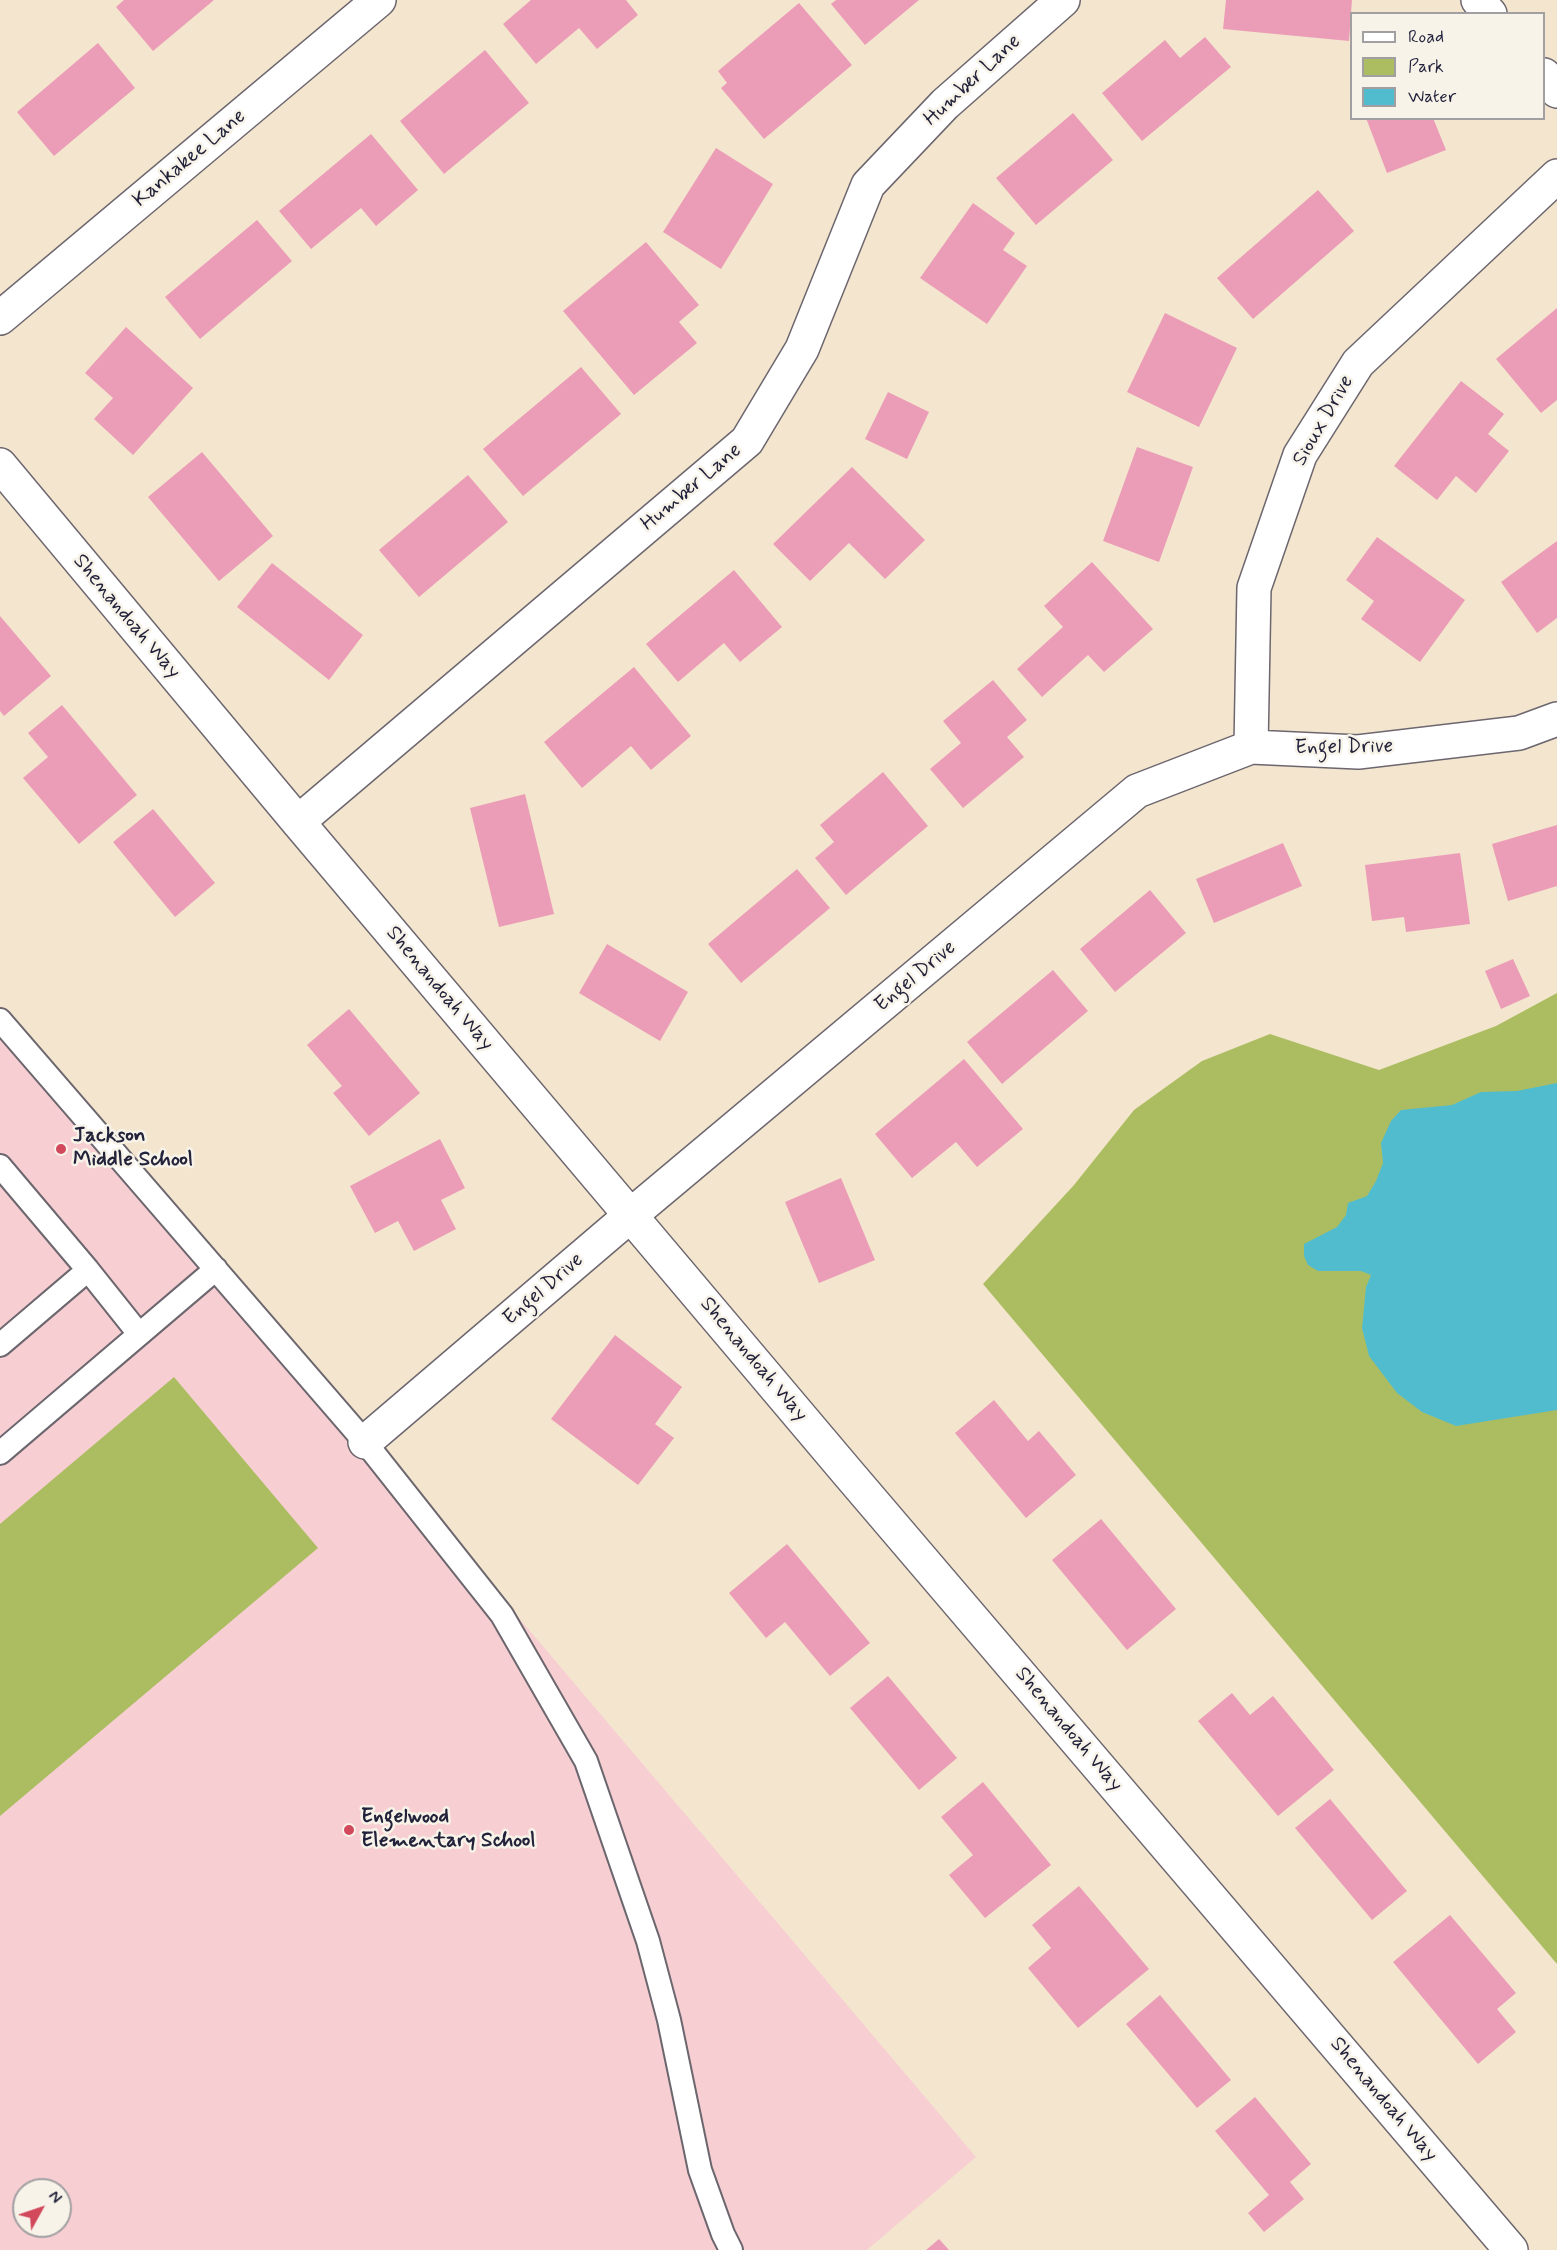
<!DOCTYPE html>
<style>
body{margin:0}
#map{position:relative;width:1557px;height:2250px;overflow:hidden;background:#f4e5ce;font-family:Mynerve,sans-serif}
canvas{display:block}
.legend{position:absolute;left:1350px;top:12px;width:195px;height:108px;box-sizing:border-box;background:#f7f3e8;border:2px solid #a29fa3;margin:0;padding:8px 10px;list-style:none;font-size:18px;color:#22223b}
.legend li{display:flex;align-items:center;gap:12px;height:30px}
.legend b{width:30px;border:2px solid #a29fa3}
.north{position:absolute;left:12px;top:2178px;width:60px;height:60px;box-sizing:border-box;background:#f7f3e8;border:2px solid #a29fa3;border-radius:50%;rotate:50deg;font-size:16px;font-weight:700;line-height:24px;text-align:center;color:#22223b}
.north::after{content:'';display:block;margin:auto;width:21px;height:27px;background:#d1495b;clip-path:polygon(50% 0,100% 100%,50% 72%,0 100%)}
</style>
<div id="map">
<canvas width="1557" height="2250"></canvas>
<ul class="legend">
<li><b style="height:8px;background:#fff"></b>Road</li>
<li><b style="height:16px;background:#acbd61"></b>Park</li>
<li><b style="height:16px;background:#52bccf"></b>Water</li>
</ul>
<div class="north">N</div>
</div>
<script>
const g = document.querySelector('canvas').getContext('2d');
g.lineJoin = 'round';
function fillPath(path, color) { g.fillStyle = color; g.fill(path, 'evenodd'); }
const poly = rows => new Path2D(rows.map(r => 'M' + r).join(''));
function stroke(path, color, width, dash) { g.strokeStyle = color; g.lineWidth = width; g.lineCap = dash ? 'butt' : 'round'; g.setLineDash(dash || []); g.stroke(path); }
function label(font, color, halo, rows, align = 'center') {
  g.font = font + ' Mynerve,sans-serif'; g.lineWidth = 5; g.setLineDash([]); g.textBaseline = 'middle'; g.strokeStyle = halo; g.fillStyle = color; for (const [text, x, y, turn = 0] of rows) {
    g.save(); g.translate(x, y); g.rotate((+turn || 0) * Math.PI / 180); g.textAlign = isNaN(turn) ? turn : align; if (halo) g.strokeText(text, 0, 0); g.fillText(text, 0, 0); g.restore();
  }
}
const built = poly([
 [0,1006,976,2157,867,2250,0,2250],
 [24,2190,60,2190,60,2226,24,2226]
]);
const green = poly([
 [1557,993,1557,1964,983,1284,1074,1185,1134,1110,1202,1061,1270,1034,1379,1070,1496,1026],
 [174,1377,318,1548,0,1816,0,1524]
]);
const water = poly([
 [1557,1083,1557,1410,1456,1426,1422,1412,1397,1393,1369,1356,1362,1328,1366,1287,1371,1275,1361,1271,1318,1271,1308,1265,1304,1256,1304,1244,1337,1227,1346,1215,1348,1203,1367,1196,1376,1181,1383,1163,1381,1143,1391,1121,1401,1110,1452,1105,1481,1092,1517,1091]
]);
const building = poly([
 [124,0,214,0,153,51,116,7],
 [531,0,626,0,638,15,597,49,579,28,536,64,503,24],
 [836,0,919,0,865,45,831,4],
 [1226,0,1352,0,1349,41,1223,29],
 [799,3,852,65,764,139,721,88,727,83,718,71],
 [1205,37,1231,67,1142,141,1102,93,1165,40,1180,58],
 [98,43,135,88,54,156,17,112],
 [485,50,529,103,444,174,400,121],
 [1073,113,1113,160,1036,225,996,178],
 [1366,118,1433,118,1446,150,1387,173],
 [371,134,418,190,376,226,361,208,311,249,279,211],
 [716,148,773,184,721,269,663,232],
 [1318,190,1354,231,1253,319,1217,278],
 [973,203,1015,233,1003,250,1027,266,987,324,920,278],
 [257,220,292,261,200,339,165,297],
 [646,242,699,305,679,322,697,343,634,395,563,311],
 [1557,308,1557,400,1541,413,1496,359],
 [1165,313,1237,348,1199,427,1127,392],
 [126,327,193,388,133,455,94,419,113,398,85,373],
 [581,367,621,414,523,496,483,449],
 [1461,381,1504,414,1488,434,1509,451,1476,493,1456,476,1437,500,1394,466],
 [888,392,929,412,907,459,865,439],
 [1137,447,1193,467,1159,562,1103,541],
 [202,452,273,536,219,581,148,497],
 [852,467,925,540,885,579,849,543,810,581,773,544],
 [468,475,508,522,419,597,379,550],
 [1377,537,1465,600,1420,662,1361,619,1374,601,1346,580],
 [1557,541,1557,618,1537,633,1501,582],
 [1092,562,1153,629,1104,672,1088,655,1042,697,1017,669,1063,627,1044,606],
 [272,563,363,635,329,680,237,607],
 [734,570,782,627,740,662,724,643,678,682,646,644],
 [0,616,51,676,4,716,0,711],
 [634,667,691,736,651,770,631,746,582,788,544,742],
 [993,680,1027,720,1007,737,1024,757,963,808,930,769,961,743,943,721],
 [62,705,137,795,79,844,23,778,48,757,28,733],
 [883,772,928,826,846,895,815,858,834,842,820,825],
 [525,794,554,914,499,927,470,808],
 [153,809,215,883,175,917,113,842],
 [1557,825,1557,886,1508,901,1492,844],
 [1283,843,1302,886,1214,923,1196,879],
 [1460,853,1470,924,1406,932,1404,917,1372,921,1365,865],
 [797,869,830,908,741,983,708,944],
 [1150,890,1186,933,1115,992,1080,949],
 [607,944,688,992,660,1041,579,993],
 [1513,959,1530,996,1501,1009,1485,971],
 [1053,970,1088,1011,1002,1084,967,1042],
 [349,1009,420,1093,369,1136,333,1093,342,1086,307,1045],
 [964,1059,1023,1129,977,1167,956,1142,912,1178,875,1134],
 [440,1139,465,1188,441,1200,456,1229,414,1251,398,1221,375,1233,350,1186],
 [841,1178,875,1260,819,1283,785,1202],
 [615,1335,682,1387,655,1424,674,1438,638,1485,551,1419],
 [994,1400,1028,1441,1039,1431,1076,1475,1026,1518,955,1433],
 [1101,1519,1176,1609,1127,1650,1052,1560],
 [787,1544,870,1643,830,1676,785,1622,766,1638,729,1593],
 [888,1676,957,1758,919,1790,850,1708],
 [1232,1693,1250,1715,1273,1696,1334,1770,1278,1816,1198,1721],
 [983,1782,1051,1865,985,1918,949,1875,973,1855,941,1817],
 [1330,1799,1407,1891,1372,1920,1295,1828],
 [1079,1886,1149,1969,1078,2028,1028,1968,1051,1948,1032,1925],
 [1450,1915,1516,1993,1497,2009,1516,2032,1478,2064,1393,1962],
 [1160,1995,1231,2080,1197,2108,1126,2024],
 [1255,2097,1311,2164,1290,2182,1304,2199,1264,2232,1248,2213,1269,2195,1215,2131],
 [939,2239,949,2250,926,2250]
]);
const service = poly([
 [0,1020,365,1442,502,1615,586,1761,648,1941,669,2020,700,2170,723,2234,731,2250],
 [0,1166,88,1270,139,1334],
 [0,1345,88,1270],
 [0,1453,216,1269]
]);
const minor = poly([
 [1478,0,1490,14],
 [1544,75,1557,91],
 [0,318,379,0],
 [0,465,298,822,848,1473,1511,2250],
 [1251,747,1254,588,1300,455,1358,363,1557,176],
 [298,822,747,441,802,349,868,185,945,104,1063,0],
 [365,1442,631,1215,1137,791,1251,747,1358,752,1519,733,1557,719]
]);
const markers = [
 [61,1149,6,"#d1495b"],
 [349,1830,6,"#d1495b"]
];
const streetNames = [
 ["Humber Lane",973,81,-43],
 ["Kankakee Lane",190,159,-40],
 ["Sioux Drive",1324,421,-60],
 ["Humber Lane",692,488,-40],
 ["Shenandoah Way",126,617,50],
 ["Engel Drive",1344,748,-1],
 ["Engel Drive",916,977,-40],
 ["Shenandoah Way",439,989,50],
 ["Engel Drive",544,1290,-41],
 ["Shenandoah Way",753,1360,50],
 ["Shenandoah Way",1068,1730,50],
 ["Shenandoah Way",1383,2100,50]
];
const poiNames = [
 ["Jackson",73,1137],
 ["Middle School",73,1161],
 ["Engelwood",361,1818],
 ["Elementary School",361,1842]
];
fillPath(built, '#f7cfd3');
fillPath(green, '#acbd61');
fillPath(water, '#52bccf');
fillPath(building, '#eb9db7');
stroke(service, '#6c666e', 26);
stroke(minor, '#6c666e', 36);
stroke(service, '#fff', 22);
stroke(minor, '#fff', 33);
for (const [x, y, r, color] of markers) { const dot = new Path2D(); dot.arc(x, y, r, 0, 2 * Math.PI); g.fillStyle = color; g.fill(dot); stroke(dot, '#f7f3e8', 2); }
label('21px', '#22223b', '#f7f3e8', streetNames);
label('bold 21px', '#22223b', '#f7f3e8', poiNames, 'left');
</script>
